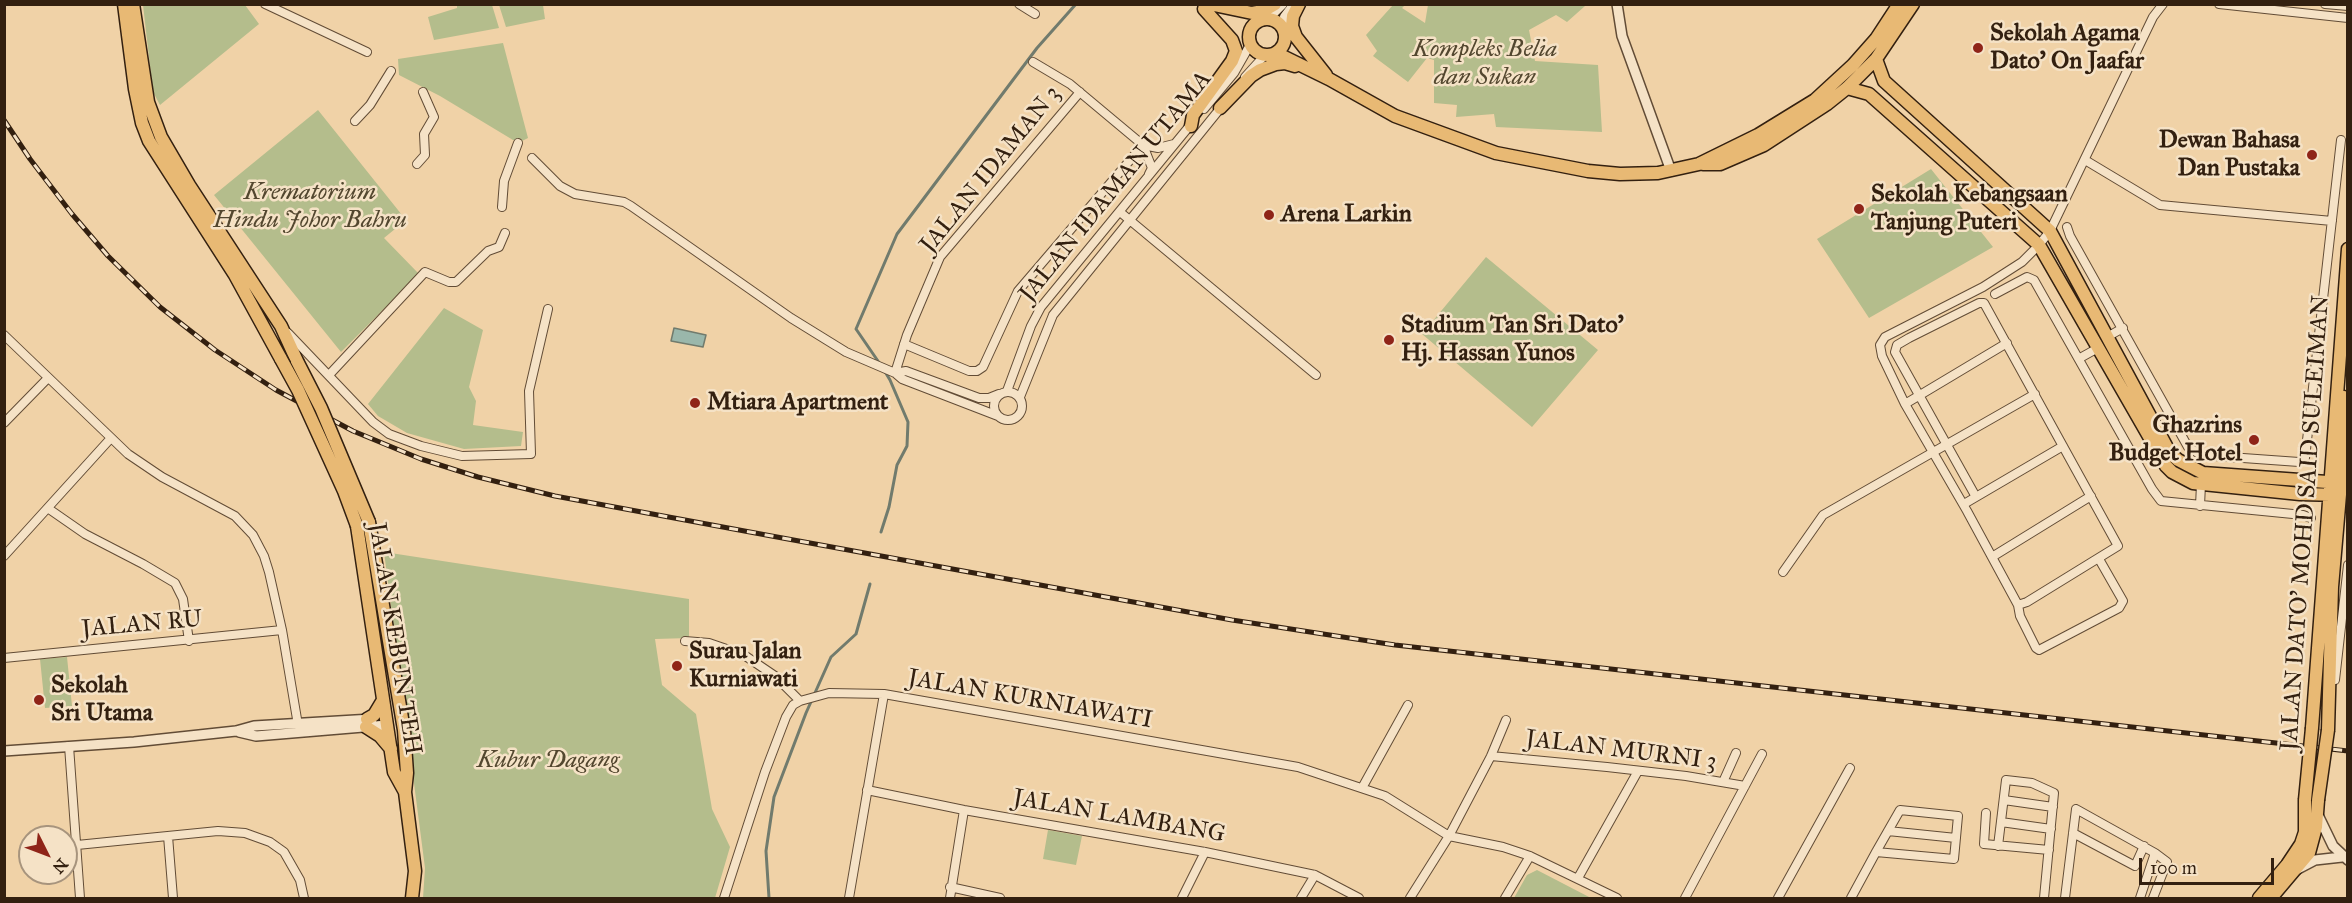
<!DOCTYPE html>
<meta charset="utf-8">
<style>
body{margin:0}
#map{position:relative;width:2352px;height:903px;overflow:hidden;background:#f0d2a7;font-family:"IM FELL Great Primer",serif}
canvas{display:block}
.frame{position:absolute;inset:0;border:6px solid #332010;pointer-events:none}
.north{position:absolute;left:18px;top:825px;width:60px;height:60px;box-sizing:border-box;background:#f5e2c6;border:2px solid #a7947d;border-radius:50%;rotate:132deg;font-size:16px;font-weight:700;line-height:24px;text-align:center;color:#332010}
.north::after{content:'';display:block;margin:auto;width:21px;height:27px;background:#8f2418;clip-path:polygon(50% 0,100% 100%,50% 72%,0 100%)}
.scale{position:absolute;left:2139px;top:858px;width:135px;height:27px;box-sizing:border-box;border:3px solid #332010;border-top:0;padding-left:8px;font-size:18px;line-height:21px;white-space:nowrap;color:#332010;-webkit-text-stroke:4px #f5e2c6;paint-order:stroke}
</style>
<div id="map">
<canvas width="2352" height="903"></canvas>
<div class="frame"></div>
<div class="north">N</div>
<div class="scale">100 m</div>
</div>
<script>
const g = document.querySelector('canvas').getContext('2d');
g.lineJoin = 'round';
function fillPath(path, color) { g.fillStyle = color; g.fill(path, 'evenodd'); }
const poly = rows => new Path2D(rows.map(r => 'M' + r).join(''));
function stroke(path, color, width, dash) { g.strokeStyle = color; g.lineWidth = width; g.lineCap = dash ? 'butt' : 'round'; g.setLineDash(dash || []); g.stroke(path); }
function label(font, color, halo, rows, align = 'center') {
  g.font = font + ' "IM FELL Great Primer",serif'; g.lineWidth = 5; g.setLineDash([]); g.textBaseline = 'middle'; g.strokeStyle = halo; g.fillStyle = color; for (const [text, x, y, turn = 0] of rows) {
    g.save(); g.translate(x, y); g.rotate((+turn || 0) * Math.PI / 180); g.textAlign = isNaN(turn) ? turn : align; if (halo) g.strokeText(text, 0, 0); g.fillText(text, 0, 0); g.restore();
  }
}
const green = poly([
 [143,5,245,5,259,24,160,105,153,92],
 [457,5,492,5,499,28,434,40,428,17,457,8],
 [499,5,543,5,545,19,506,27],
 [1393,5,1405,5,1402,8,1425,23,1428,5,1583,5,1585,6,1567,22,1556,15,1529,30,1535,61,1598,65,1602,132,1496,127,1494,114,1456,117,1457,105,1434,103,1434,60,1427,58,1408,82,1373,56,1377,51,1366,35],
 [503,43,528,138,522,141,513,140,440,96,399,75,398,59],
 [318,110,406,220,384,238,419,274,341,352,214,195],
 [1931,169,1993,247,1869,318,1817,239],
 [1486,257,1598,350,1532,427,1422,334],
 [444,308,483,330,469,387,476,401,473,425,523,432,521,446,464,449,407,433,378,416,368,404],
 [384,552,689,599,689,638,655,639,662,685,696,714,712,809,730,847,715,898,423,898,425,868],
 [67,657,72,706,45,708,40,659],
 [1048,830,1082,836,1076,865,1043,859],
 [1537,870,1591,898,1514,898,1527,875]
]);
const water = poly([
 [674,328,706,335,703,347,671,341,674,328]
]);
const stream = poly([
 [880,364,856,329,897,234,1037,48,1076,4],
 [881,532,889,507,897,465,907,446,908,422,890,380,884,370],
 [769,898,766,851,774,797,806,713,831,657,856,634,870,584]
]);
const minor = poly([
 [265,4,367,52],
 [1019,4,1035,14],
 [2219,4,2348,18],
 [2325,4,2348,6],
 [1033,62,1070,84,1143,145,1152,168,1149,174],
 [1245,77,1265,55],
 [1204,109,1234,73,1250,45],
 [355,121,370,105,391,71],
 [1143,145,1158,148,1174,144],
 [532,158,560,186,575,194,624,202,631,206,791,318,846,352,895,373,902,379,998,416],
 [2085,160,2160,205,2332,221],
 [417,164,425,155,424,134,434,117,423,92],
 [502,207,504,181,518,143],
 [1120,212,1316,375],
 [2067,227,2070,236,2188,447,2201,455,2299,462,2305,458,2341,140],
 [1995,294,2027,277,2034,280,2152,489,2161,501,2303,515,2311,518],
 [288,333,373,422,389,434,421,446,462,456,531,454,529,391,548,309],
 [4,335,128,454,162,477,235,516,253,535,264,556,269,572,282,630,298,725],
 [2107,337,2123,328],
 [904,344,969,371,977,371,983,367,1018,291,1143,145],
 [2080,358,2098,348],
 [895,373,907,335,940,257,1080,92],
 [895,373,906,371,979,398,989,398,999,394],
 [329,375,425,272,449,282,456,282,488,251,499,247,505,233],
 [1007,391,1031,326,1041,307,1192,123],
 '994 406a14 14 0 1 1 28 0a14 14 0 1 1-28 0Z',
 [1020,397,1053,315,1223,105],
 [1905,404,2007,343],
 [4,423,48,378],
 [1976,497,1895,352,1897,345,1909,338,1979,303,1984,303,2118,546,2027,602,2018,605,1967,511,1905,404,1882,356,1880,345,1885,337,1983,287,2022,262,2039,245,2050,231,2153,17,2163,4],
 [1964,504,2063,446],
 [2200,506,2201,484],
 [49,509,85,534,143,564,175,583,183,599,189,641],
 [4,556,111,438],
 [1992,557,2091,496],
 [1783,572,1823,515,2035,394],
 [2018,605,2020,616,2036,648,2039,650,2119,608,2123,601,2099,559],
 [685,641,709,643,744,655,775,676,800,701],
 [4,658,282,630],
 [2335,680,2348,565],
 [69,746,80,898],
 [1491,756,1607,767,1686,776,1745,786],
 [1723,782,1736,753],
 [1362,788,1408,705],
 [867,790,964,810,1205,852,1315,875,1359,898],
 [2004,800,2053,807],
 [1986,813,1984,844,2049,850],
 [2001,822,2051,829],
 [1888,831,1956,838],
 [2073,833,2135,866,2144,846],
 [168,836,173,898],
 [77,845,218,831,245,833,270,842,284,852,300,880,304,898],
 [1998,846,2006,780,2032,783,2054,793,2044,898],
 [1578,878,1638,771],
 [950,887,1000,898],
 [724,898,765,772,786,717,793,705,800,701,829,693,884,694,1298,767,1385,796,1449,836,1503,847,1530,856,1617,898],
 [849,898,884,694],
 [950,898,964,810],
 [1182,898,1205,852],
 [1301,898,1315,875],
 [1410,898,1449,836,1491,756,1506,720],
 [1505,898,1530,856],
 [1685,898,1762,754],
 [1778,898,1850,768],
 [1852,898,1851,898,1876,852,1900,810,1958,816,1954,859,1876,852],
 [2065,898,2076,809,2155,853,2167,862,2153,898],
 [2140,898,2155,853]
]);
const tertiary = poly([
 [1617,4,1622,36,1671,171],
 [239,732,256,736,387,725],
 [4,751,134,742,236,731,254,726,372,719],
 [2319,817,2333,846,2348,860],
 [2296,870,2315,860,2342,857]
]);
const secondary = poly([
 [1268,18,1282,4],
 [1283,29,1285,17,1295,4]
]);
const primary = poly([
 [124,4,135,89,142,123,149,141,235,275,281,359],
 [133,4,148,102,161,137,189,185,281,326,297,361],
 [1209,4,1252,13,1263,11,1275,4],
 [1299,4,1293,16,1292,26,1296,37,1326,75],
 '1249 37a18 18 0 1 1 36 0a18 18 0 1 1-36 0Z',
 [1276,53,1329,79,1395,116,1496,153,1588,171,1620,174,1658,173,1699,164,1758,135,1815,100,1853,65,1876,39,1899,4],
 [1876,59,1884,81,2050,231,2170,453,2178,460,2203,473,2341,483],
 [1847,88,1869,94,2039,245,2166,466,2172,472,2193,483,2300,494,2340,495],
 [1220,108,1251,76,1260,70,1276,64,1285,63,1295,66],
 [1191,126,1193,115,1232,61,1236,51,1232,40,1204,9],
 [1703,164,1720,164,1764,145,1827,104,1847,88,1876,59,1913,4],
 [369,522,404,730,407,773,405,792,415,871,412,898],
 [357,526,394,772,405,792],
 [367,719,374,715,383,700],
 [366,727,380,736,391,749],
 [2312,728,2348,249],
 [2328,730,2332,587,2341,483,2344,397],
 [2259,898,2287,865,2301,844,2305,832,2305,800],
 [2271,898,2309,853,2316,827,2318,800]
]);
const rail = poly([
 [4,120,30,159,72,214,108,256,160,307,215,350,276,390,353,431,421,459,478,477,555,496,777,537,1232,620,1395,645,2348,751]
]);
const primaryBridge = poly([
 [281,359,298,390,344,491,357,526],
 [297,361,321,408,369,522],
 [2305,800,2312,728],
 [2318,800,2328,730]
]);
const markers = [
 [1978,48,6,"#8f2418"],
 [2312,155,6,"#8f2418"],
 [1859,209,6,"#8f2418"],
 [1269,215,6,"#8f2418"],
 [1389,340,6,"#8f2418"],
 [695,403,6,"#8f2418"],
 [2254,440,6,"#8f2418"],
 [677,666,6,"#8f2418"],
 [39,700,6,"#8f2418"]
];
const poiNames = [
 ["Sekolah Agama",1990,34],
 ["Dato' On Jaafar",1990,62],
 ["Dewan Bahasa",2300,141,"right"],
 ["Dan Pustaka",2300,169,"right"],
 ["Sekolah Kebangsaan",1871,195],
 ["Tanjung Puteri",1871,223],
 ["Arena Larkin",1281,215],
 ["Stadium Tan Sri Dato’",1401,326],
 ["Hj. Hassan Yunos",1401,354],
 ["Mtiara Apartment",707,403],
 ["Ghazrins",2242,426,"right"],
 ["Budget Hotel",2242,454,"right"],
 ["Surau Jalan",689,652],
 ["Kurniawati",689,680],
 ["Sekolah",51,686],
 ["Sri Utama",51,714]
];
const parkNames = [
 ["Kompleks Belia",1485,50],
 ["dan Sukan",1485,78],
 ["Krematorium",310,193],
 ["Hindu Johor Bahru",310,221],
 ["Kubur Dagang",548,761]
];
const streetNames = [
 ["JALAN IDAMAN 3",991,170,-51],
 ["JALAN IDAMAN UTAMA",1116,187,-51],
 ["JALAN DATO' MOHD SAID SULEIMAN",2306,523,-86],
 ["JALAN RU",142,625,-5],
 ["JALAN KEBUN TEH",394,639,81],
 ["JALAN KURNIAWATI",1030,700,10],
 ["JALAN MURNI 3",1621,751,7],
 ["JALAN LAMBANG",1119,817,10]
];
fillPath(green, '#b4bd8c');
fillPath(water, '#9ab7ab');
stroke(water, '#717b6d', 1.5);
stroke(stream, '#717b6d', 3);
stroke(minor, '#624c36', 10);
stroke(tertiary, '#624c36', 12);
stroke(secondary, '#332010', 14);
stroke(primary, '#332010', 15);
stroke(minor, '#f5e2c6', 8);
stroke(tertiary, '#f5e2c6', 9);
stroke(secondary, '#f5e2c6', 10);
stroke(primary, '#e8b974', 12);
stroke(rail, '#332010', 5);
stroke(rail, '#f5e2c6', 3, [9]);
stroke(primaryBridge, '#332010', 15, []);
stroke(primaryBridge, '#e8b974', 12);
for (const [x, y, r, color] of markers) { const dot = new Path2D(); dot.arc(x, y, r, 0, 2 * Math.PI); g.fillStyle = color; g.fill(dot); stroke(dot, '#f5e2c6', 2); }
label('bold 24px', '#332010', '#f5e2c6', poiNames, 'left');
label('italic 24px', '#53472f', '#f5e2c6', parkNames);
label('24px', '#332010', '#f5e2c6', streetNames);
</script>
